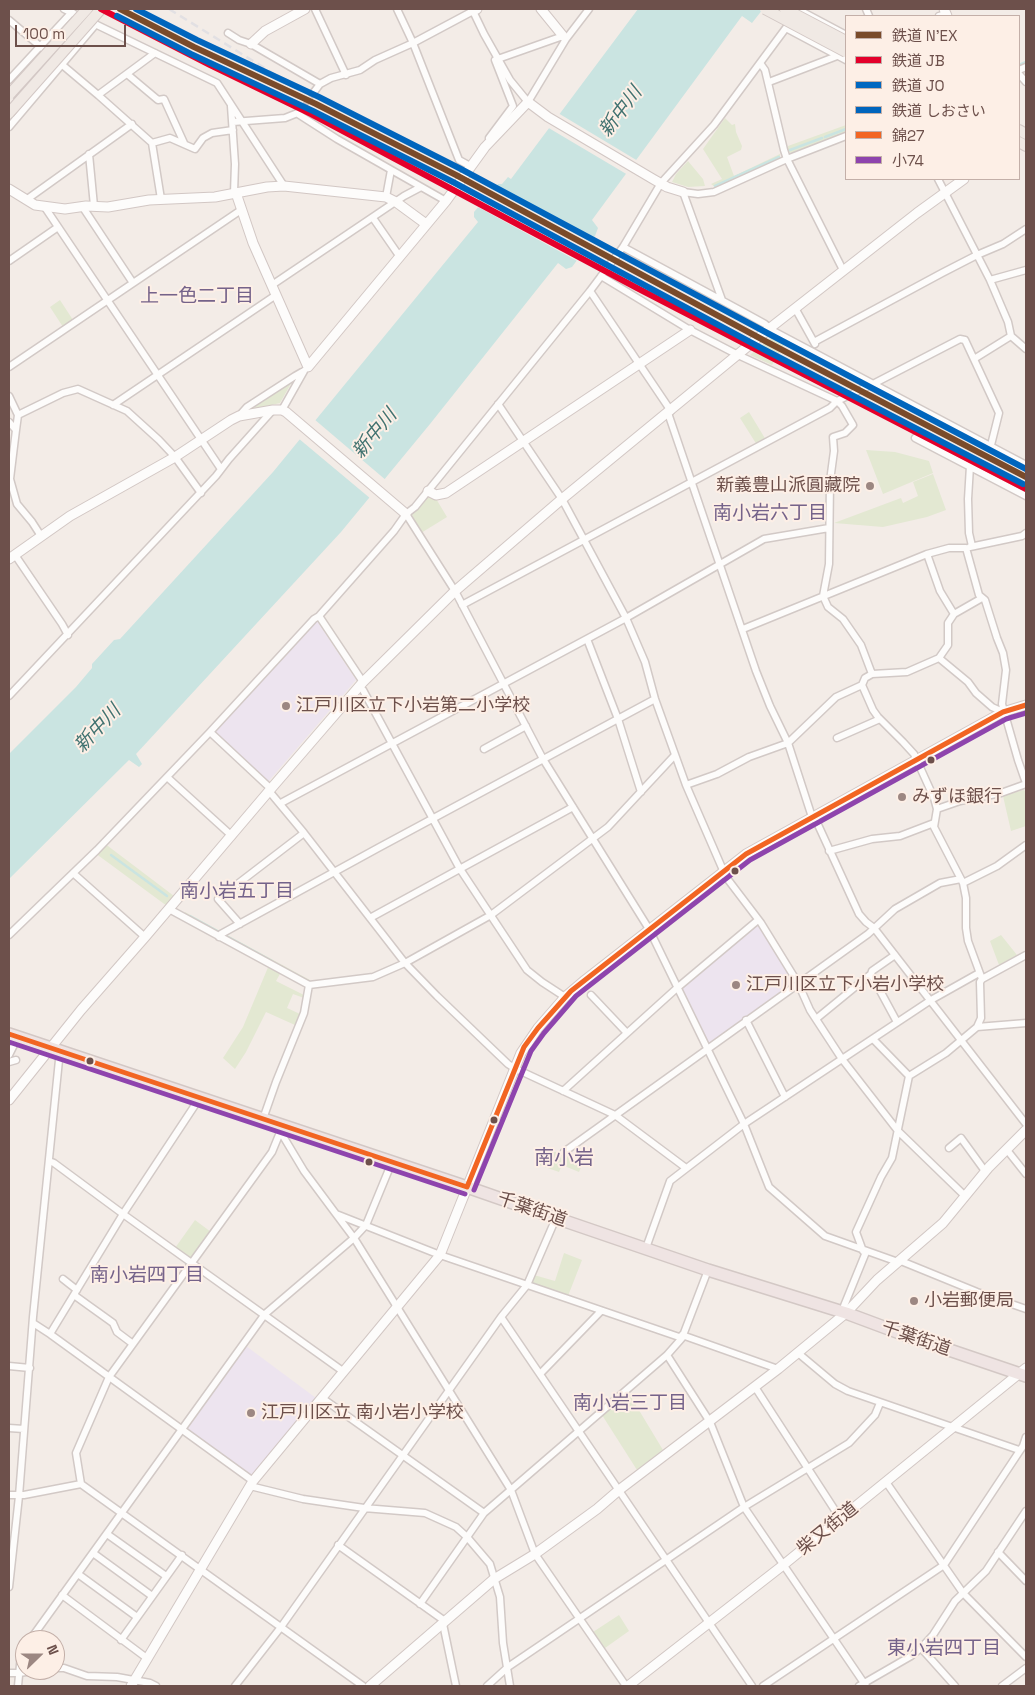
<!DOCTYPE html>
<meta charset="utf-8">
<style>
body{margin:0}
#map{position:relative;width:1035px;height:1695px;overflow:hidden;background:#f3ece7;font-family:"Space Grotesk","Noto Sans JP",sans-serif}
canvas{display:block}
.frame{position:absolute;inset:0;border:10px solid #6d504b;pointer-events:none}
.legend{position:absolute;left:845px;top:15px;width:175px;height:165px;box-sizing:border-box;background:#fdefe6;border:1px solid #c3afa8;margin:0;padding:6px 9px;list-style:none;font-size:15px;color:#6d504b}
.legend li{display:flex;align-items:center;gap:10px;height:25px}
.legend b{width:25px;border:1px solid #c3afa8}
.north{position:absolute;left:15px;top:1630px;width:50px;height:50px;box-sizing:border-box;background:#fdefe6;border:1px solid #c3afa8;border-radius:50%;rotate:68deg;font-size:14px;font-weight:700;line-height:20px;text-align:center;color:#6d504b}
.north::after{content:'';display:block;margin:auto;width:18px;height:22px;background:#9c8782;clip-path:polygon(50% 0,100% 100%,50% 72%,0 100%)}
.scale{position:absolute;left:15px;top:25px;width:111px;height:22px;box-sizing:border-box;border:2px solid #6d504b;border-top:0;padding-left:6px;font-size:15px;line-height:18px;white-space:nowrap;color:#6d504b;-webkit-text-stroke:4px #fdefe6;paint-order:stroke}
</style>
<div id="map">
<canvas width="1035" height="1695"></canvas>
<div class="frame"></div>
<ul class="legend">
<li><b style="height:6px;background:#7a4b2a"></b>鉄道 N'EX</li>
<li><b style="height:6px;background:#e4002b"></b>鉄道 JB</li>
<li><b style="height:6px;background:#0067c0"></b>鉄道 JO</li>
<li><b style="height:6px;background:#0065bd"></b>鉄道 しおさい</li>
<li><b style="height:6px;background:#f26522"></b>錦27</li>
<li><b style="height:6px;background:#8e44ad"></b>小74</li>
</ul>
<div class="north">N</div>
<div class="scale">100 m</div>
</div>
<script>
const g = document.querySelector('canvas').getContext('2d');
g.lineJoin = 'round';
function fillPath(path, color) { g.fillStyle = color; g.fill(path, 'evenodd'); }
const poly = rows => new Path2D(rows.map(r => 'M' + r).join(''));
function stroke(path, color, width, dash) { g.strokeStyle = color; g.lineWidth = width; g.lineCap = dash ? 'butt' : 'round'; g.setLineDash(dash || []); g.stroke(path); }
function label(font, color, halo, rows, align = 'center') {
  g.font = font + ' "Space Grotesk","Noto Sans JP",sans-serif'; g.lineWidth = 4; g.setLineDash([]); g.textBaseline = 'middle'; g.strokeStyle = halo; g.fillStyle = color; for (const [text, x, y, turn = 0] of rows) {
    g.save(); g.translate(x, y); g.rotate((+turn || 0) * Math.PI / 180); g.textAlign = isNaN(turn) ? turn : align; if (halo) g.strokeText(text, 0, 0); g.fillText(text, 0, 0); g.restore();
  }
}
const education = poly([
 [315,621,317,621,356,680,267,783,214,733,214,731],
 [756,925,759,925,793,981,792,983,710,1043,707,1043,681,988],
 [246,1346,316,1398,252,1476,189,1431,188,1428]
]);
const green = poly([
 [725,118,732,125,735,124,736,132,742,146,741,150,727,157,734,176,780,154,780,158,715,187,711,184,722,179,703,149],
 [846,125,846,133,791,153,788,151,788,146],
 [688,161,703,179,705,186,688,187,672,182,676,174],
 [60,300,73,320,63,327,50,307],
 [772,337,785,344,772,365,750,355],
 [293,380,280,403,249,410],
 [749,412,766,440,757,445,740,418],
 [866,450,895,452,929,461,933,473,883,494],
 [933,474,946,510,927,517,883,527,834,523,901,498,903,503,918,496,913,482],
 [427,495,435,497,447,517,421,533,410,511],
 [1023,790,1026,791,1026,826,1011,831,1003,796],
 [104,843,174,896,167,906,95,853],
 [185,912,310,980,308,983,184,914],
 [1001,935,1017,955,999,965,990,941],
 [269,965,281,972,276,981,304,995,304,998,293,994,287,1008,300,1014,295,1025,266,1012,246,1052,235,1069,223,1058,243,1027],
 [545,1148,583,1162,579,1172,562,1165,559,1172,539,1165],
 [195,1220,211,1232,191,1260,175,1248],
 [564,1253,582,1260,568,1296,530,1283,534,1275,555,1281],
 [628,1392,663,1450,637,1470,602,1415],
 [619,1615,629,1631,605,1648,593,1632]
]);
const water = poly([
 [638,9,763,9,752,23,742,16,592,220,598,228,595,236,572,267,566,269,558,263,430,424,341,532,136,754,142,764,139,767,129,760,9,879,9,754,76,687,92,668,92,664,114,640,120,639,273,472,478,222,474,217,474,212,498,184,502,184,508,177,511,179]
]);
const pier = poly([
 [558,113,638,161,628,175,547,127],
 [494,185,595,241,587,251,484,196],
 [483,198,585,253,579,262,476,206],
 [314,419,387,481,371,499,298,438]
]);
const stream = poly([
 [1019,65,1026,62],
 [825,137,846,129],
 [790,150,822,138],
 [715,186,779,157],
 [111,855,167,896],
 [190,916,272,961]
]);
const streetTunnel = poly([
 [300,112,314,92]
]);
const street = poly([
 [64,9,217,83,284,186],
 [315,9,346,75],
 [397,9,413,43,459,160,470,166],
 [472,9,484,34,510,80,528,102,566,39,589,9],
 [866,9,869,16],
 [799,10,846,35],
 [939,16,946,14],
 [9,20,98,95,152,143,161,199],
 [786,28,846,60],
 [228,33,239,40,251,44,320,84,331,78,360,70,375,60,413,43,473,11],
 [760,63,765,70,784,150,787,159,843,270],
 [1019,70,1026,67],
 [127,74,158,100,164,99,184,143],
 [1019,74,1026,82],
 [9,80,72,12],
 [769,82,837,56],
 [314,92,320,84],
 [98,95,155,53],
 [231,106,235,164,234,193],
 [298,114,337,139,446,201],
 [233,122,285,118,300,112],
 [9,127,96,24],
 [489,138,513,106,495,60,563,36,565,39],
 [152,143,170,138,195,149,203,138,212,133,233,130],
 [89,154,94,206],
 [938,179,990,280,1008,322,1011,336,1026,349],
 [386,197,391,170],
 [26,200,132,124],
 [44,206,221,469],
 [82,206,133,283],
 [373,218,400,257],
 [623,247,745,313,765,324,775,332,1026,465],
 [9,261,58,227],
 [601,276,690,330,738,355,837,401,842,406,853,425,845,433,833,437,834,451,830,481,829,564,823,596,828,607,843,619,861,645,872,674],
 [990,280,1026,270],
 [272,285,404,196,421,187],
 [722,300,683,192,698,194,714,192,787,159,846,136],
 [795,308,815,344],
 [814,342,942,273,977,255,1003,244,1026,229],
 [974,359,1011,336],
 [9,367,241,210],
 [9,396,18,415,16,430],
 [498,404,562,499,626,618,645,662,655,699,686,785,726,877,761,923,798,983,810,1010,842,1059,898,1131,964,1195],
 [113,405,276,295],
 [282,410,304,371],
 [671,411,590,291,623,247,661,183,714,125,800,9],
 [668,413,756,671,770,706,788,743,812,817],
 [18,415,63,393,78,389,127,411,159,440,175,457,201,493],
 [239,416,247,407,295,376,302,372],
 [9,422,16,430,10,479,17,504,32,522,41,536],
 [915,438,1026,496],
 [970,466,968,499,969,533,972,546],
 [406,514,455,591,543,759,649,929,744,1124,769,1187,825,1236,898,1262],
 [970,547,1022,536,1026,533],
 [927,554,949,548,966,548,979,595,985,600,997,638,1003,653,1006,670,1002,704,1018,760,1026,783],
 [15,555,62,624,68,635],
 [462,605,830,408,837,401,873,384,960,339,965,340,999,413,991,445],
 [319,616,363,682],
 [743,629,927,554,940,591,954,614],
 [587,639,618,719,641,792],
 [939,658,968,682,976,693,992,707,1003,712],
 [862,685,873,710,878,717,903,742,914,754,934,798,937,809,934,827,963,883,966,898,966,928,968,941,982,979,980,982,981,1018,977,1027,946,1053,909,1076,892,1158,881,1177,856,1232,863,1251],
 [359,686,363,690,460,869,527,970,542,982,565,997],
 [9,696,216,476,229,459,272,411],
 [837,738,880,719],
 [484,749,526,726],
 [167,777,232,836],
 [686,785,717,774,749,757,788,743,836,697,862,685,865,678,872,674,907,672,939,658,948,645,948,623,954,614,982,598],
 [270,788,210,732,314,619,319,616,394,531,406,514,415,507,590,291],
 [269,791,304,833,405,963,437,996,508,1064,514,1068,615,1115,686,1168],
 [281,803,626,618,764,539,829,528],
 [937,809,960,801,1001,793,1026,784],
 [814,816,859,914,866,922,874,928,1026,1124],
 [829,851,872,839,900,836,934,823],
 [73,873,145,937],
 [963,883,997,866,1026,845],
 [169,909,309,985,373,977,405,963,491,915,608,827,675,755],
 [370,918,573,807],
 [240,924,218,899,304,833],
 [9,935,97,850,210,732],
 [219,937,221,934,378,848,655,699],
 [895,955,872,971,871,974,897,1022],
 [982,979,1026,955],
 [591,995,627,1033],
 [816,1019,871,974],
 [746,1020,785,1097],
 [977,1027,1026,1023],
 [873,1039,909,1076],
 [9,1055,14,1045,22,1039],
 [9,1062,16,1060],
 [563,1091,677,988,758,920],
 [263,1119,276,1082,304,1013,309,985],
 [280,1131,304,1171,336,1214,440,1255,682,1338],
 [949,1148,961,1138,985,1171],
 [1007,1150,1026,1174],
 [564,1152,868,934,895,909,940,883,961,879],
 [49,1161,54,1163,123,1214,344,1372],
 [336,1214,354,1238,511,1490,535,1554,626,1686],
 [646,1248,670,1181,744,1124,931,1000,979,973],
 [901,1261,977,1292,1026,1309],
 [63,1279,77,1290],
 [74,1295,113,1323,117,1332,133,1344],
 [846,1313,844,1306,866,1252],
 [501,1317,752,1686],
 [33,1323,50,1334,253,1481],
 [50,1334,123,1214,199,1099],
 [682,1335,778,1369],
 [798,1353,835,1384,848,1391,1019,1450],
 [667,1355,710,1422,744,1507,866,1686],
 [9,1366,30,1368],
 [540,1374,601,1311],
 [755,1387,840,1518],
 [322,1398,484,1513],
 [9,1428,24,1429],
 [886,1482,963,1593,1026,1657],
 [81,1484,76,1453,109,1377,272,1152,281,1130],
 [250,1486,303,1499,364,1508,425,1513,456,1527,467,1537,490,1564,500,1597,503,1643,510,1686],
 [9,1495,24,1495,81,1484,363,1686],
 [107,1534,166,1576],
 [338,1545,442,1619,456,1686],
 [998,1552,1026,1581],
 [93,1553,152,1596],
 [78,1574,137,1617],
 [9,1587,19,1496,33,1317,59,1060,62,1052],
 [62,1595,148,1659],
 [420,1604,484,1513,667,1355,682,1338,708,1270],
 [30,1640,265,1314,354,1238,366,1225,392,1162],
 [121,1640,182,1555],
 [921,1648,955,1686],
 [55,1668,64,1668,87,1676,117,1677,150,1683,156,1686],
 [9,1673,19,1673,40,1670],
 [18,1686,21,1654,25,1648],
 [235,1686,281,1627,501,1317,527,1285,556,1218],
 [487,1686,508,1667,744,1507,849,1443,875,1415,880,1403],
 [763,1686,944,1565,1023,1446,1026,1437],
 [859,1686,911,1656,921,1648,933,1635,955,1601,986,1571,1026,1511],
 [1002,1686,1026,1668]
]);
const secondary = poly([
 [541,9,563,36],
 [944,9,947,16],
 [473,11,477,9],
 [251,44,265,31,305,9],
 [9,189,35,205,65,209,86,206,108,207,149,200,215,197,267,187,284,186,386,197,396,202,426,224],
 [236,193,253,243,308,367,446,201,485,147,528,102,548,117,653,179,667,187,683,192],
 [428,491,436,495,446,493,690,330],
 [9,559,70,516,175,457,231,420,239,416,273,410,282,410,286,412,406,514],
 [9,1100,81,1010,145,937,269,791,363,682,455,591,562,499,770,328,917,213,964,179],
 [131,1686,253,1481,440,1255,521,1053,538,1028,565,997,585,980,746,854,1003,712,1026,705],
 [370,1686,494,1579,535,1554,597,1509,619,1490,778,1369,846,1313,877,1280,943,1223,989,1167,1026,1130],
 [628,1686,782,1566,1026,1368]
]);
const primary = poly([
 [1019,130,1026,134],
 [1019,142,1026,146]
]);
const highway = poly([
 [9,1034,467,1187,556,1218,708,1270,846,1313,905,1335,1026,1376]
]);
const rail = poly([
 [169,9,292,85]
]);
const primaryBridge = poly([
 [765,9,846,52],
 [785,9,846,41],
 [9,95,87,9],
 [9,113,101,9]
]);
const bus1 = poly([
 [9,1034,467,1187],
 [467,1187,524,1047,538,1028,571,991,746,854,1003,712,1026,705]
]);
const bus2 = poly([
 [9,1042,465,1194],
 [474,1190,531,1051,544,1033,576,996,750,860,1006,719,1026,713]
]);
const rail1 = poly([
 [120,9,194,47,316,104,456,175,767,342,1026,477]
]);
const rail2 = poly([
 [101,9,210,65,311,114,637,288,1026,489]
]);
const rail3 = poly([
 [117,16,191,54,313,111,453,182,763,349,1023,484]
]);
const rail4 = poly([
 [136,9,197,40,319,97,459,168,771,335,1026,469]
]);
const markers = [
 [870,486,5,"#9c8782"],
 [286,706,5,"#9c8782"],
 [931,760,4.5,"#6d504b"],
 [902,797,5,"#9c8782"],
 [735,871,4.5,"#6d504b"],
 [736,985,5,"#9c8782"],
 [90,1061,4.5,"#6d504b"],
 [494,1120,4.5,"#6d504b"],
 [369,1162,4.5,"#6d504b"],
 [914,1301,5,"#9c8782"],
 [251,1413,5,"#9c8782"]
];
const poiNames = [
 ["新義豊山派圓藏院",860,486,"right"],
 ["江戸川区立下小岩第二小学校",296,706],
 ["みずほ銀行",912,797],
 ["江戸川区立下小岩小学校",746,985],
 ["小岩郵便局",924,1301],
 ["江戸川区立 南小岩小学校",261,1413]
];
const streetNames = [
 ["千葉街道",532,1210,19],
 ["千葉街道",916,1339,19],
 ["柴又街道",828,1529,-39]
];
const waterNames = [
 ["新中川",621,112,-53],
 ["新中川",375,434,-50],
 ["新中川",98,729,-47]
];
const neighbourhoodNames = [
 ["上一色二丁目",197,297],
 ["南小岩六丁目",770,514],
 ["南小岩五丁目",237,892],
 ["南小岩四丁目",147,1276],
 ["南小岩三丁目",630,1404],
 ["東小岩四丁目",944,1649]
];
const quarterNames = [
 ["南小岩",564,1159]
];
fillPath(education, '#ede4ef');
fillPath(green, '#e3e8d2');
fillPath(water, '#cae4e1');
fillPath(pier, '#f3ece7');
stroke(stream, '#cae4e1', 2.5);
stroke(streetTunnel, '#d2c5c0', 6, [6, 3]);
stroke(street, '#d2c9c6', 9);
stroke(secondary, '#d2c7c4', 11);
stroke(primary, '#d3c8c5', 12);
stroke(highway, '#d3c8c5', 14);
stroke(street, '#fdfcfb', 6);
stroke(secondary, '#fdfcfb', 9);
stroke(primary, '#f0e9e4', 10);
stroke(highway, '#efe4e3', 11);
stroke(rail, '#e2e0e3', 2.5, [8, 5]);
stroke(primaryBridge, '#d3c8c5', 12, []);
stroke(primaryBridge, '#f0e9e4', 10);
stroke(bus1, '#f26522', 5);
stroke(bus2, '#8e44ad', 5);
stroke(rail1, '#7a4b2a', 6);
stroke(rail2, '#e4002b', 6);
stroke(rail3, '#0067c0', 6);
stroke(rail4, '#0065bd', 6);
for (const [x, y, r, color] of markers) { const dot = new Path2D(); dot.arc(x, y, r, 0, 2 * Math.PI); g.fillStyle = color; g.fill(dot); stroke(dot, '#fdefe6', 2); }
label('18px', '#6d504b', '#fdefe6', poiNames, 'left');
label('18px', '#6d504b', '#fdefe6', streetNames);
label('italic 19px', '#417270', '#fdefe6', waterNames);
label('19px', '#75638a', '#fdefe6', neighbourhoodNames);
label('20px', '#75638a', '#fdefe6', quarterNames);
</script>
